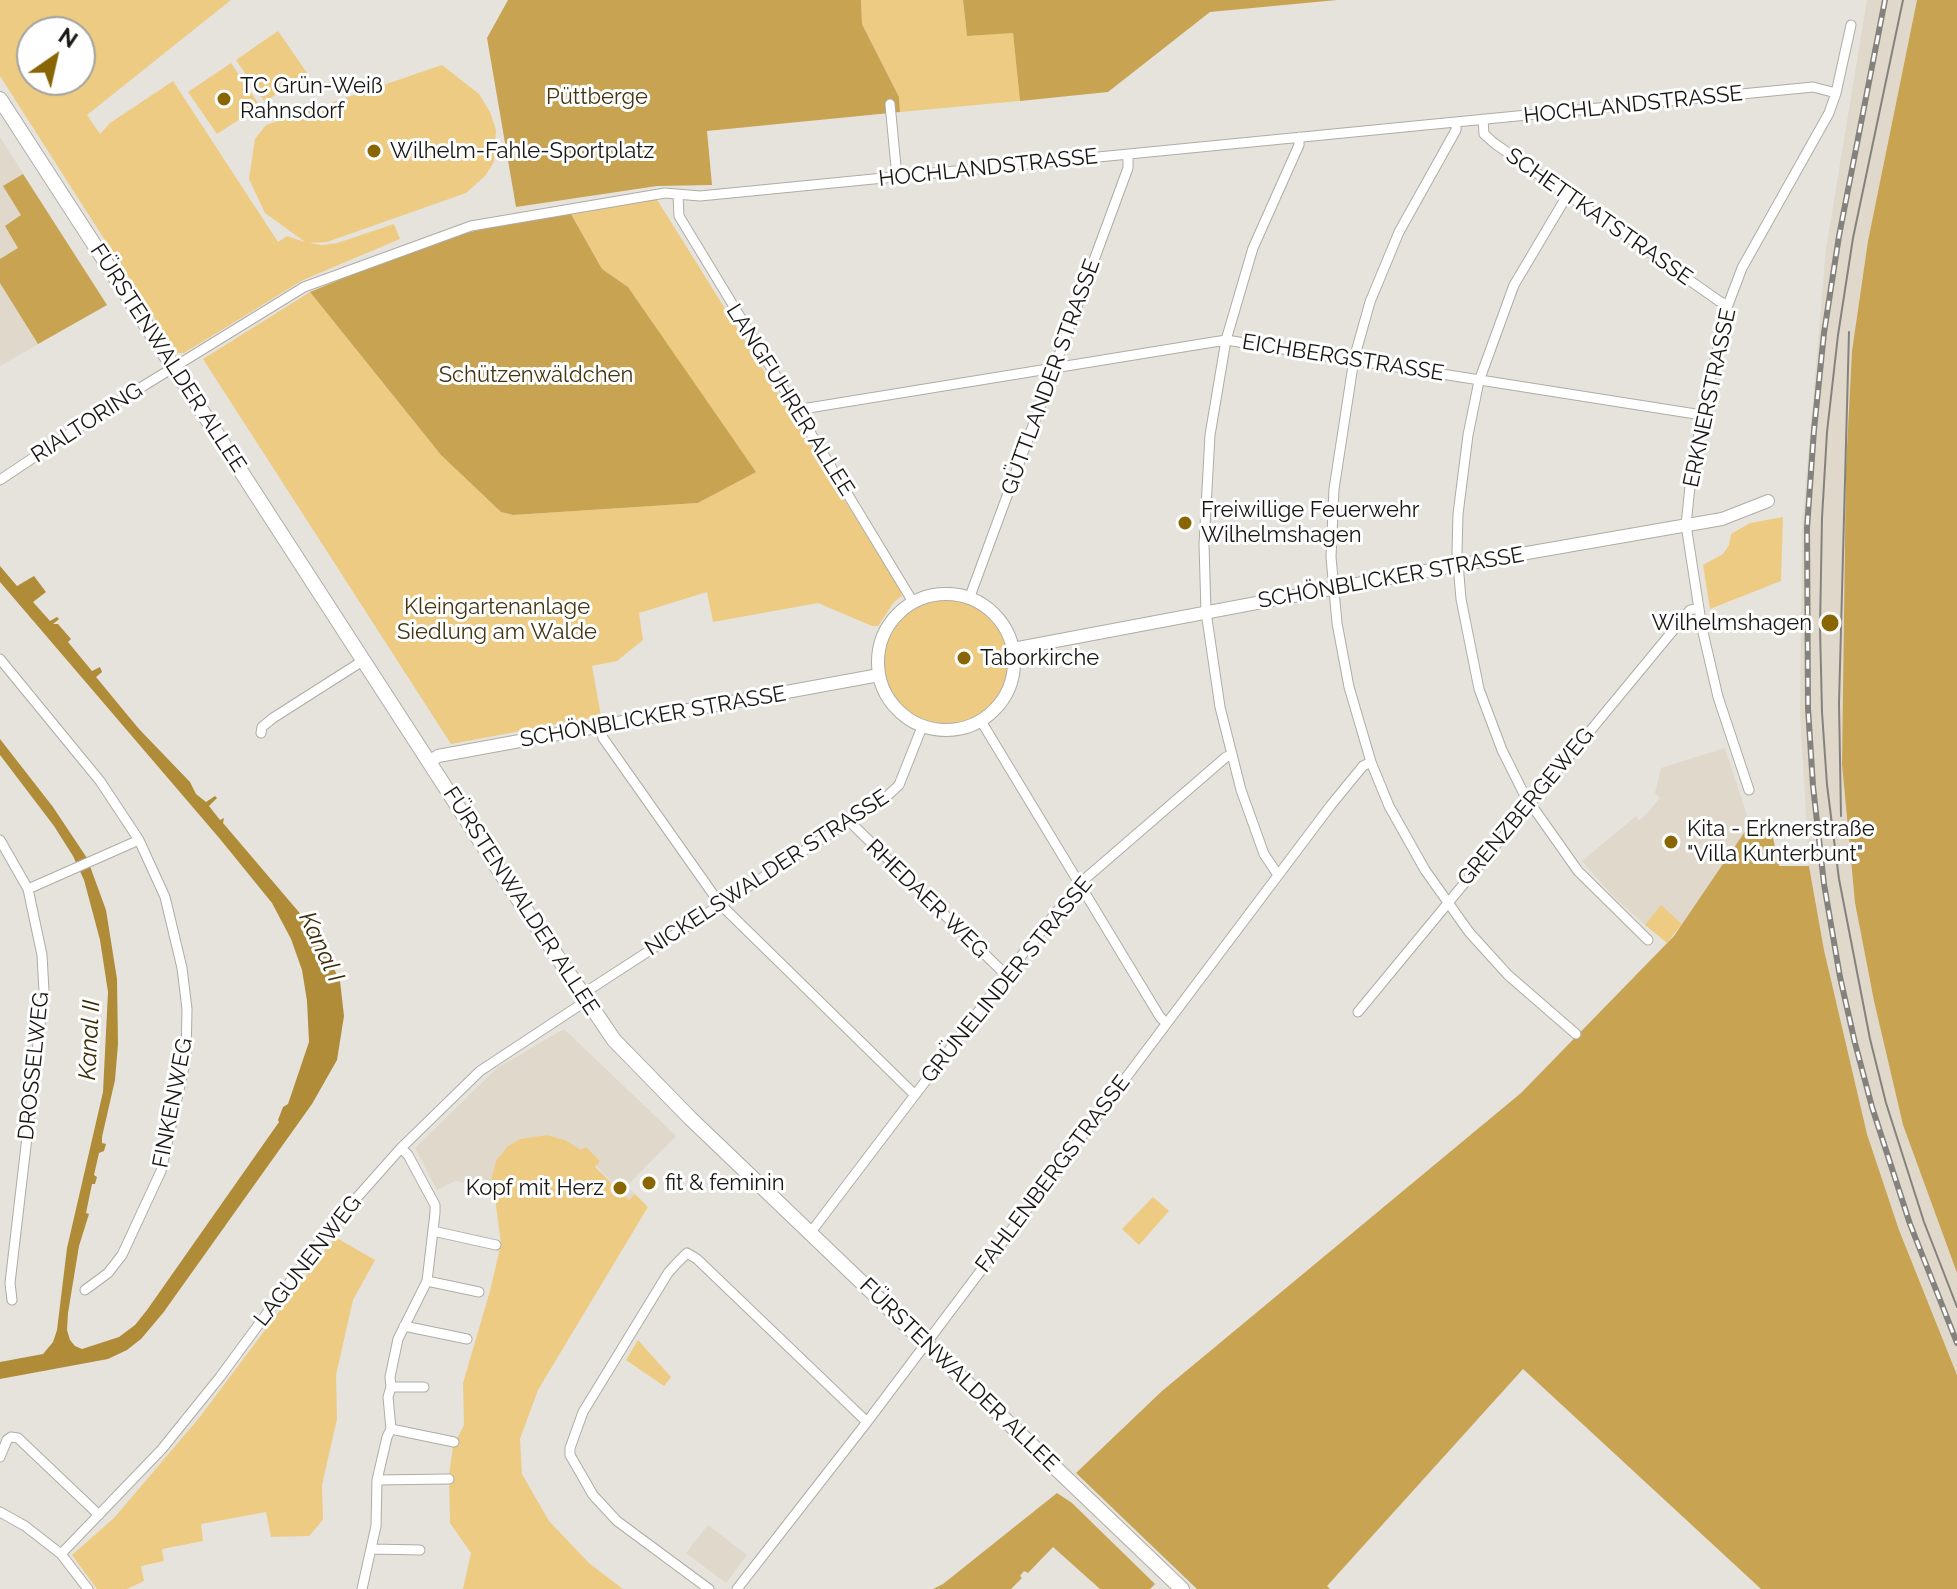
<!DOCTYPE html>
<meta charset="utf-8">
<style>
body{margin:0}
#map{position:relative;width:1957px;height:1589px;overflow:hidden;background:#e6e3dd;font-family:Raleway,sans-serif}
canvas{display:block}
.north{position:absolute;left:16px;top:16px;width:80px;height:80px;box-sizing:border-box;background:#fff;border:2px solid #a3a2a1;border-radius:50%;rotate:34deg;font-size:22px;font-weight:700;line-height:32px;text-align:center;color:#181715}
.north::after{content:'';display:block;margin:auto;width:28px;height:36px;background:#896603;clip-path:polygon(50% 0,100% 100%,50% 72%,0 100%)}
</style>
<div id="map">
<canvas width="1957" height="1589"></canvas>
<div class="north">N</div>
</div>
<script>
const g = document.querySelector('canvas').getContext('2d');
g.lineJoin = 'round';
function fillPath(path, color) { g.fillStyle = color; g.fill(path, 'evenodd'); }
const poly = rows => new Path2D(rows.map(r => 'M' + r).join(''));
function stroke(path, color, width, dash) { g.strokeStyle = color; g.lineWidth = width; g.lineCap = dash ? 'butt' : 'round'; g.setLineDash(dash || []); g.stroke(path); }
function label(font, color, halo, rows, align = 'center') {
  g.font = font + ' Raleway,sans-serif'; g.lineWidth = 6; g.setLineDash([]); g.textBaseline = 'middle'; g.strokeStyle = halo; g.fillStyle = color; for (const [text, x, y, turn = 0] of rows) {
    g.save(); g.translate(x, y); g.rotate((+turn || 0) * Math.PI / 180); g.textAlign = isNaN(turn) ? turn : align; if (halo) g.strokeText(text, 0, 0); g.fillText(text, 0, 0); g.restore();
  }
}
const built = poly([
 [1867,0,1917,0,1868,241,1852,351,1846,466,1842,764,1855,903,1874,1001,1903,1125,1957,1273,1957,1375,1899,1230,1867,1134,1824,950,1809,866,1800,712,1802,527,1826,249],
 [0,137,107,305,0,366],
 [1725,748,1750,824,1682,924,1661,906,1645,925,1612,895,1582,861,1636,816,1639,820,1645,816,1660,798,1655,793,1661,768],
 [564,1029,676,1136,627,1186,635,1194,629,1200,581,1150,565,1140,547,1135,520,1139,501,1154,494,1168,491,1189,455,1181,437,1190,415,1148,497,1068],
 [708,1525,747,1555,726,1583,686,1553]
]);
const green = poly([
 [0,0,231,0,87,115,100,134,110,123,173,81,278,242,287,236,305,242,265,213,249,179,255,139,266,125,442,65,479,94,490,112,496,130,494,162,485,176,466,193,327,242,309,243,322,245,337,243,394,224,400,239,303,280,184,353,177,353,0,76],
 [80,32,80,80,32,80,32,32],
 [861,0,963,0,967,36,1013,32,1020,101,900,112,899,97,862,24],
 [278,31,307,73,265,102,236,60],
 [231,63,260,106,217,134,188,92],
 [656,198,900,589,902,596,894,602,878,626,872,626,818,603,713,622,707,592,639,613,643,640,617,661,592,666,601,716,451,744,203,359,310,292,441,455,501,512,513,515,698,503,755,472,628,287,602,269,571,214],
 [1783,517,1781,581,1710,609,1703,565,1723,554,1729,545,1731,534,1750,523],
 '884 662a62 62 0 1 1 124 0a62 62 0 1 1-124 0Z',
 [1661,905,1682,924,1667,943,1645,925],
 [547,1135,565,1140,581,1150,586,1147,600,1161,595,1167,629,1200,635,1194,648,1207,538,1390,520,1439,522,1474,549,1521,589,1563,623,1589,463,1589,471,1553,450,1523,449,1475,453,1447,464,1425,463,1383,490,1291,501,1244,494,1190,491,1189,492,1176,496,1161,507,1147,520,1139],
 [1153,1197,1169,1211,1139,1245,1122,1229],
 [335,1237,375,1260,353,1300,336,1375,337,1419,322,1485,323,1520,309,1536,271,1537,266,1512,201,1524,203,1541,162,1549,164,1561,141,1566,144,1581,127,1589,97,1589,72,1555,114,1518,199,1418],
 [638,1340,671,1377,664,1386,626,1360]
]);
const forest = poly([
 [508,0,861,0,862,24,899,97,900,112,707,131,712,185,657,186,516,207,487,38],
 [963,0,1337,0,1210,12,1108,92,1020,101,1013,33,967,36],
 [1917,0,1957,0,1957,1273,1903,1125,1874,1001,1855,903,1842,764,1846,466,1852,351,1868,241],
 [23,174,107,305,38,344,0,283,0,259,18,248,5,226,21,215,3,186],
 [571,214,602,269,628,287,756,472,698,503,513,515,501,512,441,455,310,292,411,250,466,233,519,221],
 [1769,819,1779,866,1809,866,1824,950,1867,1134,1899,1230,1957,1375,1957,1589,1761,1589,1523,1369,1327,1586,1330,1589,1197,1589,1076,1473,1162,1391,1521,1093,1674,936,1750,824],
 [1057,1493,1072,1503,1155,1584,1150,1589,1100,1589,1053,1547,1028,1573,1024,1571,1020,1576,1022,1578,1011,1589,933,1589,943,1584]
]);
const water = poly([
 [0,566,17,586,34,576,46,592,33,602,50,621,57,617,59,619,53,624,58,624,71,639,68,642,92,671,100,667,102,672,96,677,139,729,190,782,196,794,206,802,215,796,217,798,209,806,220,820,224,818,223,823,315,931,340,981,344,1016,337,1060,312,1104,163,1313,141,1339,127,1350,108,1359,0,1379,0,1362,43,1354,53,1342,57,1330,67,1248,103,1092,108,992,100,940,84,880,73,856,54,826,0,755,0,739,53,807,87,858,106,910,117,979,118,1044,115,1080,102,1137,102,1143,106,1144,104,1151,99,1153,94,1175,97,1177,95,1184,92,1184,86,1213,89,1214,79,1246,68,1313,67,1330,70,1340,75,1346,82,1349,119,1337,135,1325,147,1310,279,1122,278,1120,283,1107,288,1104,309,1042,307,1001,302,970,291,939,272,903,220,839,0,582]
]);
const minor = poly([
 [890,104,897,177],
 [1483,119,1484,134,1494,143,1719,301,1728,305],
 [1456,123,1456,130,1399,232,1370,302,1354,359,1334,489,1331,557,1337,623,1349,687,1371,762,1389,806,1425,870,1469,932,1508,975,1576,1034],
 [1568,194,1514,285,1479,381,1468,435,1458,514,1457,552,1461,599,1479,689,1502,750,1525,796,1578,871,1648,940],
 [678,195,679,216,913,602],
 [796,410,1226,340,1702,415],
 [0,480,106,409,304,287,471,226,665,193,700,196,1813,87,1836,93],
 [969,599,1128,168,1128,155],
 [0,659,100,781,139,840,165,897,182,968,187,1009,186,1058,161,1171,122,1255,108,1273,85,1290],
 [981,721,1160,1017,1166,1023],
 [600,727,603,738,720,904,915,1095],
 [261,733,262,727,273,718,364,660],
 [1749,790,1718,697,1702,628,1686,525,1690,486,1702,415,1728,305,1742,268,1829,113,1836,93,1851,25],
 [849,821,1006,975],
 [0,840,28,889,42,955,44,991,10,1283,12,1300],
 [1278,875,1264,854,1241,790,1220,707,1206,612,1204,544,1210,435,1226,340,1253,248,1299,145,1299,137],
 [28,889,139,840],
 [581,995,885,798,899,785,922,727],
 [1358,1012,1690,610,1698,608],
 [433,1231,496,1245],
 [811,1232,1006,975,1079,884,1226,757,1231,755],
 [427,1281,479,1292],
 [404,1326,467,1339],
 [391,1387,424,1387],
 [391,1429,454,1442],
 [0,1457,7,1440,11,1437,18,1438,99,1515],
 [377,1480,449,1479],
 [0,1512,25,1526,61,1554,88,1589],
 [372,1549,420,1550],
 [61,1554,162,1449,220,1377,329,1229,401,1148,480,1071,586,1001],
 [362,1589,376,1526,377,1480,387,1437,391,1429,388,1397,391,1387,390,1377,398,1339,427,1281,435,1213,435,1205,408,1155,401,1148],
 [709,1589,617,1521,593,1495,570,1455,570,1448,583,1412,668,1273,677,1263,687,1253,697,1259,867,1422],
 [737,1589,867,1422,1331,805,1363,766,1371,762]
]);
const tertiary = poly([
 '878 662a68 68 0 1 1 136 0a68 68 0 1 1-136 0Z',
 [1013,649,1458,565,1722,519,1768,501],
 [429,762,438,756,879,675]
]);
const secondary = poly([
 [0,99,508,884,614,1040,690,1118,1182,1589]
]);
const tram = poly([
 [1903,0,1853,238,1838,335,1827,432,1822,518,1820,628,1822,712,1827,785,1839,879,1870,1039,1886,1103,1924,1222,1957,1307],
 [1841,816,1839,703,1849,332]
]);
const rail = poly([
 [1885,0,1839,236,1824,333,1814,430,1807,528,1808,708,1813,786,1824,884,1840,977,1855,1043,1872,1107,1910,1224,1957,1343]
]);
const markers = [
 [224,99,8,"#896603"],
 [374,151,8,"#896603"],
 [1185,523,8,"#896603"],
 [1830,623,10,"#896603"],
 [964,658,8,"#896603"],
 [1671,842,8,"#896603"],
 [649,1183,8,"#896603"],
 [620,1188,8,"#896603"]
];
const poiNames = [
 ["TC Grün-Weiß",240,86],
 ["Rahnsdorf",240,111],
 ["Wilhelm-Fahle-Sportplatz",390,151],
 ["Freiwillige Feuerwehr",1201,510],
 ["Wilhelmshagen",1201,535],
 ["Wilhelmshagen",1812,623,"right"],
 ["Taborkirche",980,658],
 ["Kita - Erknerstraße",1687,829],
 ["\"Villa Kunterbunt\"",1687,854],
 ["fit & feminin",665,1183],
 ["Kopf mit Herz",604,1188,"right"]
];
const parkNames = [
 ["Püttberge",597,97],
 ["Schützenwäldchen",536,375],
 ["Kleingartenanlage",497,607],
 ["Siedlung am Walde",497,632]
];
const streetNames = [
 ["HOCHLANDSTRASSE",1633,105,-6],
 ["HOCHLANDSTRASSE",988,168,-6],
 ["SCHETTKATSTRASSE",1599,217,35],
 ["FÜRSTENWALDER ALLEE",168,358,57],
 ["EICHBERGSTRASSE",1343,358,9],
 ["GÜTTLANDER STRASSE",1051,377,-70],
 ["ERKNERSTRASSE",1710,398,-78],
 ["LANGFUHRER ALLEE",790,400,58],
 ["RIALTORING",87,423,-33],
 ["SCHÖNBLICKER STRASSE",1391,578,-10],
 ["SCHÖNBLICKER STRASSE",653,717,-10],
 ["GRENZBERGEWEG",1526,807,-50],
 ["NICKELSWALDER STRASSE",767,873,-33],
 ["RHEDAER WEG",927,899,44],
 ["FÜRSTENWALDER ALLEE",521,901,57],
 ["GRÜNELINDER STRASSE",1007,980,-51],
 ["DROSSELWEG",34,1066,-84],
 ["FINKENWEG",173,1103,-79],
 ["FAHLENBERGSTRASSE",1053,1174,-53],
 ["LAGUNENWEG",308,1261,-52],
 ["FÜRSTENWALDER ALLEE",959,1375,44]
];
const waterNames = [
 ["Kanal I",321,947,65],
 ["Kanal II",90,1040,-87]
];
fillPath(built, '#dfd8cb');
fillPath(green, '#edcb83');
fillPath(forest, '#c8a352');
fillPath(water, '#b08c39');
stroke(minor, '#afaca5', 11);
stroke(tertiary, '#afaca5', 14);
stroke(secondary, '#afaca5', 16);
stroke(minor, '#fff', 9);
stroke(tertiary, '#fff', 12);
stroke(secondary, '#fff', 14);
stroke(tram, '#85827e', 2);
stroke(rail, '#85827e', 6);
stroke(rail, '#fff', 3, [9]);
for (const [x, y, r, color] of markers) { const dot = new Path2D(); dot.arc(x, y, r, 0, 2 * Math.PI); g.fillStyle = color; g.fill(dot); stroke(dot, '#fff', 3); }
label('22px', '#181715', '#fff', poiNames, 'left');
label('22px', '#443410', '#fff', parkNames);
label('22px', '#181715', '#fff', streetNames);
label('italic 24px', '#3a2a05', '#fff', waterNames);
</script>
